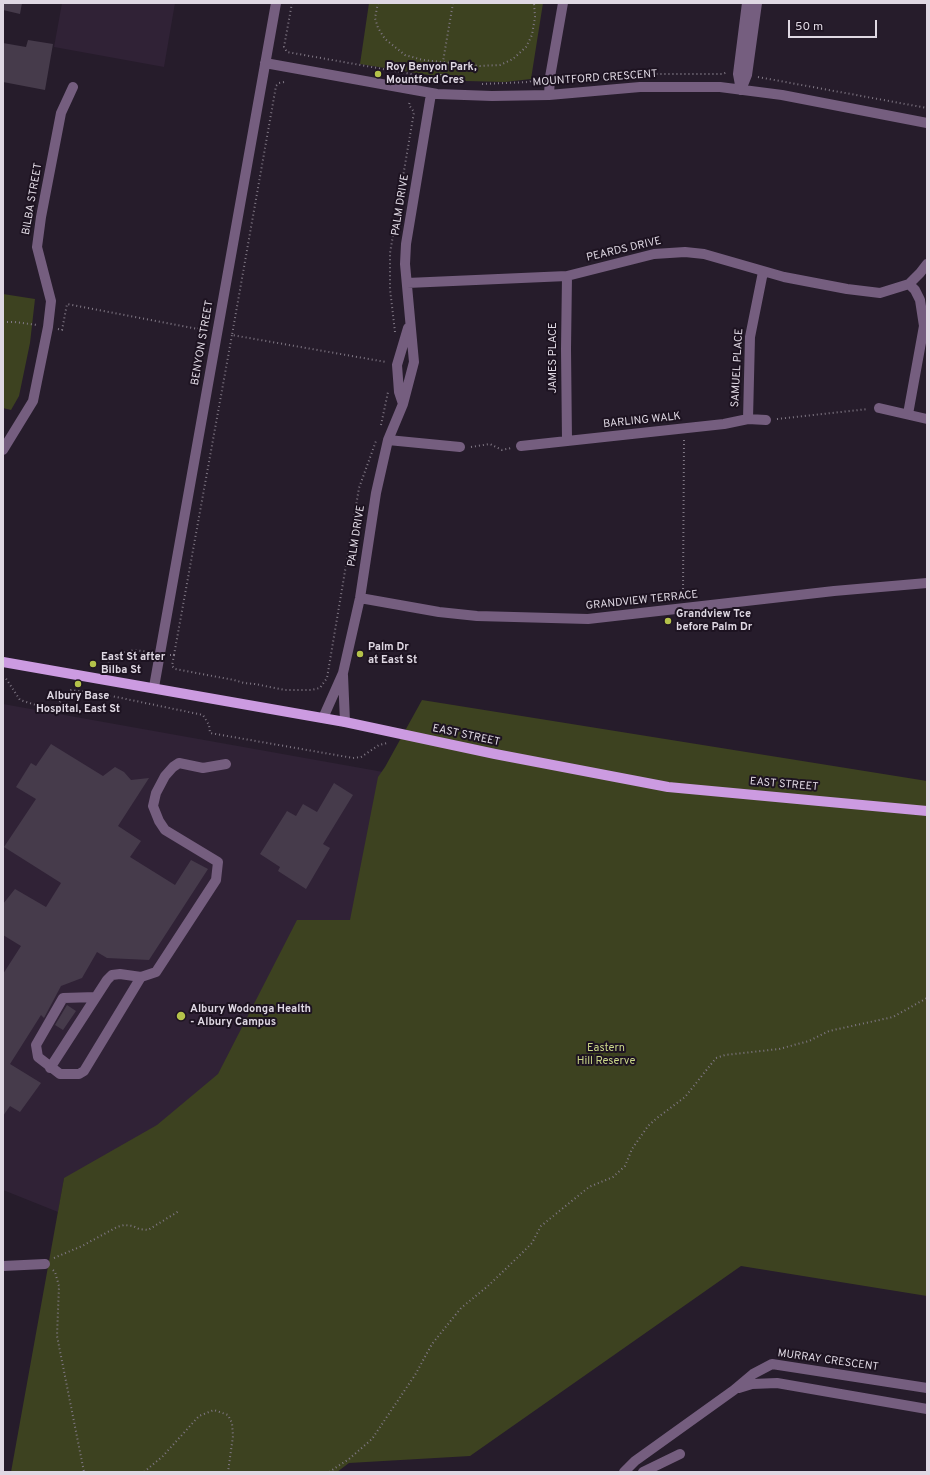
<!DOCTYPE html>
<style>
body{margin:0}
#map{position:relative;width:930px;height:1475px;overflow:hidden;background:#261c2b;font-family:Overpass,sans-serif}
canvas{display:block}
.frame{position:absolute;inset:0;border:4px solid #dfd8e3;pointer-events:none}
.scale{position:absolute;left:788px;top:20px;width:89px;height:18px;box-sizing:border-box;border:2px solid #dfd8e3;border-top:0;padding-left:5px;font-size:12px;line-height:14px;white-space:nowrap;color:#dfd8e3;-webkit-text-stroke:3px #1d1321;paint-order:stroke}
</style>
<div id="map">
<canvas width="930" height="1475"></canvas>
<div class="frame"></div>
<div class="scale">50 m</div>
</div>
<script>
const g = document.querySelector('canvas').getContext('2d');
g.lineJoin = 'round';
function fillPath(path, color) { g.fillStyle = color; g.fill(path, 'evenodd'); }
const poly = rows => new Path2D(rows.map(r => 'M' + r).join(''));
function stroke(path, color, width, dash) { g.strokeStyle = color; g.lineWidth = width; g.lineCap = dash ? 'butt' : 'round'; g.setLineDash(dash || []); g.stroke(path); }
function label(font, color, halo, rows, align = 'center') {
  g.font = font + ' Overpass,sans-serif'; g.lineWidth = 4; g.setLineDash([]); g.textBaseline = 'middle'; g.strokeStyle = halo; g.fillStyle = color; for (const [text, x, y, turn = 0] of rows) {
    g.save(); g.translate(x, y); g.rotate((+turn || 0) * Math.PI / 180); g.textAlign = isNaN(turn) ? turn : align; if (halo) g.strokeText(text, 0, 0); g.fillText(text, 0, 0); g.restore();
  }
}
const built = poly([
 [62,3,175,3,164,67,54,47],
 [3,704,400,775,337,1140,64,1178,58,1212,3,1190]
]);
const green = poly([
 [369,3,543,3,531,79,505,82,466,81,360,64],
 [3,294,35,299,30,343,19,396,11,410,3,408],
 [422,700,927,781,927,1296,741,1266,470,1456,349,1463,337,1472,11,1472,64,1178,157,1125,218,1074,297,920,350,920,378,777,385,767]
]);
const building = poly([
 [3,3,22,3,20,14,3,10],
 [28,40,53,44,45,90,3,82,3,43,26,47],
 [51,744,103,776,115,767,124,772,131,780,149,778,118,826,141,841,130,857,175,885,191,860,208,869,149,960,107,958,97,952,82,978,61,986,44,1018,41,1015,10,1064,41,1083,20,1112,10,1106,3,1116,3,974,21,946,3,935,3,904,15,889,46,907,61,883,4,847,36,799,16,787,31,763,36,766],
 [334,783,353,795,323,844,330,848,306,889,278,871,280,867,260,854,287,811,296,816,303,804,317,812],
 [67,1005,76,1011,63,1030,55,1025]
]);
const path = poly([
 [292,3,284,47,287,52,462,83],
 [378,3,375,18,378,28,385,39,405,55,423,60,480,66,500,65,513,59,526,47,532,35,535,17,534,3],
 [561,76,574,79,638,74,722,74,728,72],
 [758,77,927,108],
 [440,79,453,3],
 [284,82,279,83,276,86,232,335,386,362],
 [482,84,529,82,540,77],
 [3,322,15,322,37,325],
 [58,329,62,330,67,304,198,329,204,322,208,322],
 [395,332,390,289,390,253,414,112,409,105,410,100],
 [777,419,868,409],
 [381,425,388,392],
 [471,447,490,444,502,450,511,448],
 [683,597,684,439],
 [170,655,174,655,172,666,175,669,234,680,244,683,255,684,285,690,311,690,320,688,327,678,359,488,376,441],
 [174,655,232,335],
 [107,666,110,657,114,655,134,650,150,652],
 [3,677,5,677,20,700,36,705,55,707,71,690,102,694,203,715,209,725,210,733,353,758,361,757,379,745,387,743],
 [54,1258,82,1246,117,1227,124,1225,133,1226,139,1229,148,1230,179,1211],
 [53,1270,55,1272,59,1286,57,1336,84,1472],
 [144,1472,163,1456,199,1416,214,1410,228,1415,232,1423,233,1436,228,1472],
 [329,1472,349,1459,372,1439,415,1375,432,1344,461,1308,488,1286,520,1255,532,1243,541,1226,589,1187,613,1177,625,1166,632,1149,648,1126,657,1118,685,1097,716,1058,725,1055,779,1049,809,1041,829,1031,893,1017,927,998]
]);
const minor = poly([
 [265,63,437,94,492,96,549,95,640,87,720,87,782,95,927,123],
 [741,90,747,75,757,3],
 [741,90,738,74,747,3],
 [549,95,550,77,563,3],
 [567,276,566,349,567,441],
 [407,283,567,276,654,254,685,252,704,254,784,277,847,289,880,293,909,284,920,273,927,264],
 [403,404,399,392,397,365,408,328],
 [879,408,927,419],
 [908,414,924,326,920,300,915,290,909,284],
 [748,419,750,337,763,272],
 [388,440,460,447],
 [521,446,724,424,748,419,766,420],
 [3,450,33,401,48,327,51,301,37,247,41,217,61,113,73,87],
 [360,598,439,612,477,616,588,619,834,591,927,583],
 [343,675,345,722],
 [154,687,276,3],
 [323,718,343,673,360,598,376,493,388,440,403,404,414,362,405,264,406,244,431,94],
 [96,997,63,998,36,1045,38,1057,60,1074,79,1074,84,1071,141,977,156,972,216,880,218,862,165,830,159,821,153,806,156,793,165,776,173,767,179,763,203,768,226,764],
 [50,1068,107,980,112,975,120,974,141,977],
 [3,1266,45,1264],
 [739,1388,752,1384,777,1383,927,1409],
 [624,1472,635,1461,734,1390,753,1374,772,1364,927,1388],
 [643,1472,680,1454]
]);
const major = poly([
 [3,662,345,722,495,754,668,787,927,811]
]);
const markers = [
 [378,74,4,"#b4c24a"],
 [668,621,4,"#b4c24a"],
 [360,654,4,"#b4c24a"],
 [93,664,4,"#b4c24a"],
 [78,684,4,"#b4c24a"],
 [181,1016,5,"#b4c24a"]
];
const poiNames = [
 ["Roy Benyon Park,",386,68],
 ["Mountford Cres",386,81],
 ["Grandview Tce",676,615],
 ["before Palm Dr",676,628],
 ["Palm Dr",368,648],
 ["at East St",368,661],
 ["East St after",101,658],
 ["Bilba St",101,671],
 ["Albury Base",78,697,"center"],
 ["Hospital, East St",78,710,"center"],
 ["Albury Wodonga Health",190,1010],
 ["- Albury Campus",190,1023]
];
const streetNames = [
 ["MOUNTFORD CRESCENT",595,79,-4],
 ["BILBA STREET",33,199,-80],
 ["PALM DRIVE",401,205,-81],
 ["PEARDS DRIVE",624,250,-13],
 ["BENYON STREET",203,343,-80],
 ["JAMES PLACE",554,358,-90],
 ["SAMUEL PLACE",738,368,-87],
 ["BARLING WALK",642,421,-6],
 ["PALM DRIVE",357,536,-81],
 ["GRANDVIEW TERRACE",642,601,-6],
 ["EAST STREET",466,736,12],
 ["EAST STREET",784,785,5],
 ["MURRAY CRESCENT",828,1361,8]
];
const parkNames = [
 ["Eastern",606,1049],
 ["Hill Reserve",606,1062]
];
fillPath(built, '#302236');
fillPath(green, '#3d4220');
fillPath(building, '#463b4b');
stroke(path, '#807885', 2, [1, 3]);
stroke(minor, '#755e7f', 10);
stroke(major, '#cc9be1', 10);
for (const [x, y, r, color] of markers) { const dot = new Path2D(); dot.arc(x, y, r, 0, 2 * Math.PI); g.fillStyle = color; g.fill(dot); stroke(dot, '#1d1321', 1.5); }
label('bold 11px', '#dfd8e3', '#1d1321', poiNames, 'left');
label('11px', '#dfd8e3', '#1d1321', streetNames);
label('11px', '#c9d588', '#1d1321', parkNames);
</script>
